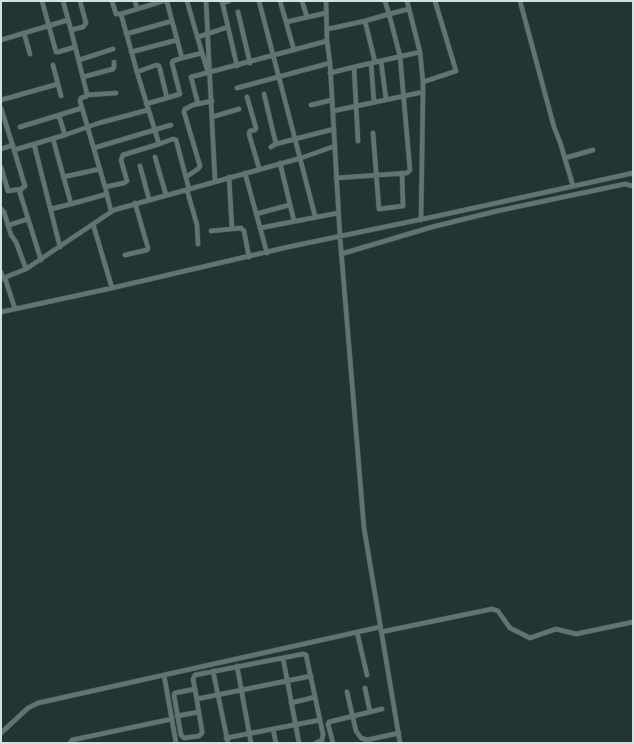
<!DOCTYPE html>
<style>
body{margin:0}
#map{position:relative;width:634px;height:744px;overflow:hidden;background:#223433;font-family:Rubik,sans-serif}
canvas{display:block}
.frame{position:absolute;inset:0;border:2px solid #d5e0df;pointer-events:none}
</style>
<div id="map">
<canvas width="634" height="744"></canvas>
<div class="frame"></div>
</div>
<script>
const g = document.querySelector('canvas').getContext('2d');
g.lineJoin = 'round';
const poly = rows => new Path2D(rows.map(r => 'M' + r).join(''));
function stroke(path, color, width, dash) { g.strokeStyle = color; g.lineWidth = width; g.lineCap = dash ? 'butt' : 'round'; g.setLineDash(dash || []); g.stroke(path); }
const minor = poly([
 [42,1,56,52,58,52,75,47],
 [63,1,71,30,83,27,86,23,80,1],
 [112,1,116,14,121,14],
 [135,1,137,9],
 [163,1,121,14,137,72,159,144,173,139,176,140,189,189],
 [165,1,167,2,182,58,202,53,208,72],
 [187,1,202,53],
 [206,1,215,181],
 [222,1,237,66],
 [259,1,295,139,334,129],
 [280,1,294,50],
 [302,1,307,17],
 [326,1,327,41,330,63,340,237,364,528,400,743],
 [385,1,389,14,409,9],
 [407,1,420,52,423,82,423,92],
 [520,1,554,127,560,142,573,186],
 [222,3,229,1],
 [238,12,250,63],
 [286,22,326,13],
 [328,29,365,21],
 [71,30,87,94,87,96,81,98,80,101,105,187,124,183,127,181,121,160,123,155,159,144],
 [24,33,30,54],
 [126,34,172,21],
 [198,37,228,27],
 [1,40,68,20],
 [131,52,177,40],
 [79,60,113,49],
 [381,61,386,99],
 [371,63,374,102],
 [53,65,61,96],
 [354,67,358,141],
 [137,72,156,65,159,66,160,69,167,98,146,104],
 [330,73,354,67,420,52],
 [83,77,113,69,114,67,114,62],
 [423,82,456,71,435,1],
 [237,88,330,63],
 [264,94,276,144],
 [87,95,116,93],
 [247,97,256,128,255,130,250,131,249,134,259,168],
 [167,98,180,94,172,63,173,61,182,58],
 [1,100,58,84],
 [198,104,191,77,327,41],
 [311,105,332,100],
 [1,108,14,150],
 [333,111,423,92,421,220],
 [59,116,65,135],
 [212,117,239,109],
 [20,127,82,108],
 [373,133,379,209,403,206,402,173],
 [34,144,60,247],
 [271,147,276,144,295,139,315,216],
 [94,148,171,125],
 [1,149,13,145],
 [155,157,166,195],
 [565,158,593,150],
 [280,163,294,221],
 [140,166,149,199],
 [1,167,8,191,21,189],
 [245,173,267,253],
 [63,177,100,169],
 [186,177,198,169,200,166,184,112,185,109,193,105,212,101],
 [229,177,232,229],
 [336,178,407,173,410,170,400,56,389,14,365,21,375,62],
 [187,190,197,225,198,244],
 [106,191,111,211],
 [71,204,107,194],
 [1,209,4,212,11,235,16,242,26,269],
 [51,209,71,204,53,139],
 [256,214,289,205],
 [93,224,112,288],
 [9,225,28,219],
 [260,228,338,213],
 [211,231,241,228,244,231,249,257],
 [341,254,432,227,497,211,625,184,633,186],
 [125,255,147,250,148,248,135,203],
 [41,260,20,193,21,189,25,186,14,150,65,135,99,123,148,110],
 [1,272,3,279],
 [5,278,15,309],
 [1,279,26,269,114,210,301,158,335,146],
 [1,312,112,288,288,247,442,215,633,173],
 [357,632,367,675],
 [381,632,492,609,498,611,510,628,530,638,556,629,576,634,633,622],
 [283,658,299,743],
 [237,666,251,743],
 [213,671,228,743],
 [164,675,176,743],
 [365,688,370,712],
 [195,689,175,693,174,695,181,735,184,738,199,736,202,733,202,731,195,689,193,679,195,675,303,654,306,655,323,734,322,740,316,743],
 [347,692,356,731,361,738,367,740,399,733],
 [197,699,311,676],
 [291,703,315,697],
 [177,716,199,712],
 [273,729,276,743],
 [1,733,28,708,38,703,380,627],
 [226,738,320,720],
 [70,743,72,740,172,719],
 [333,743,328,724,329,722,382,709]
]);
stroke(minor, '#3f4f4e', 5.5);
stroke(minor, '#607472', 4.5);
</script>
